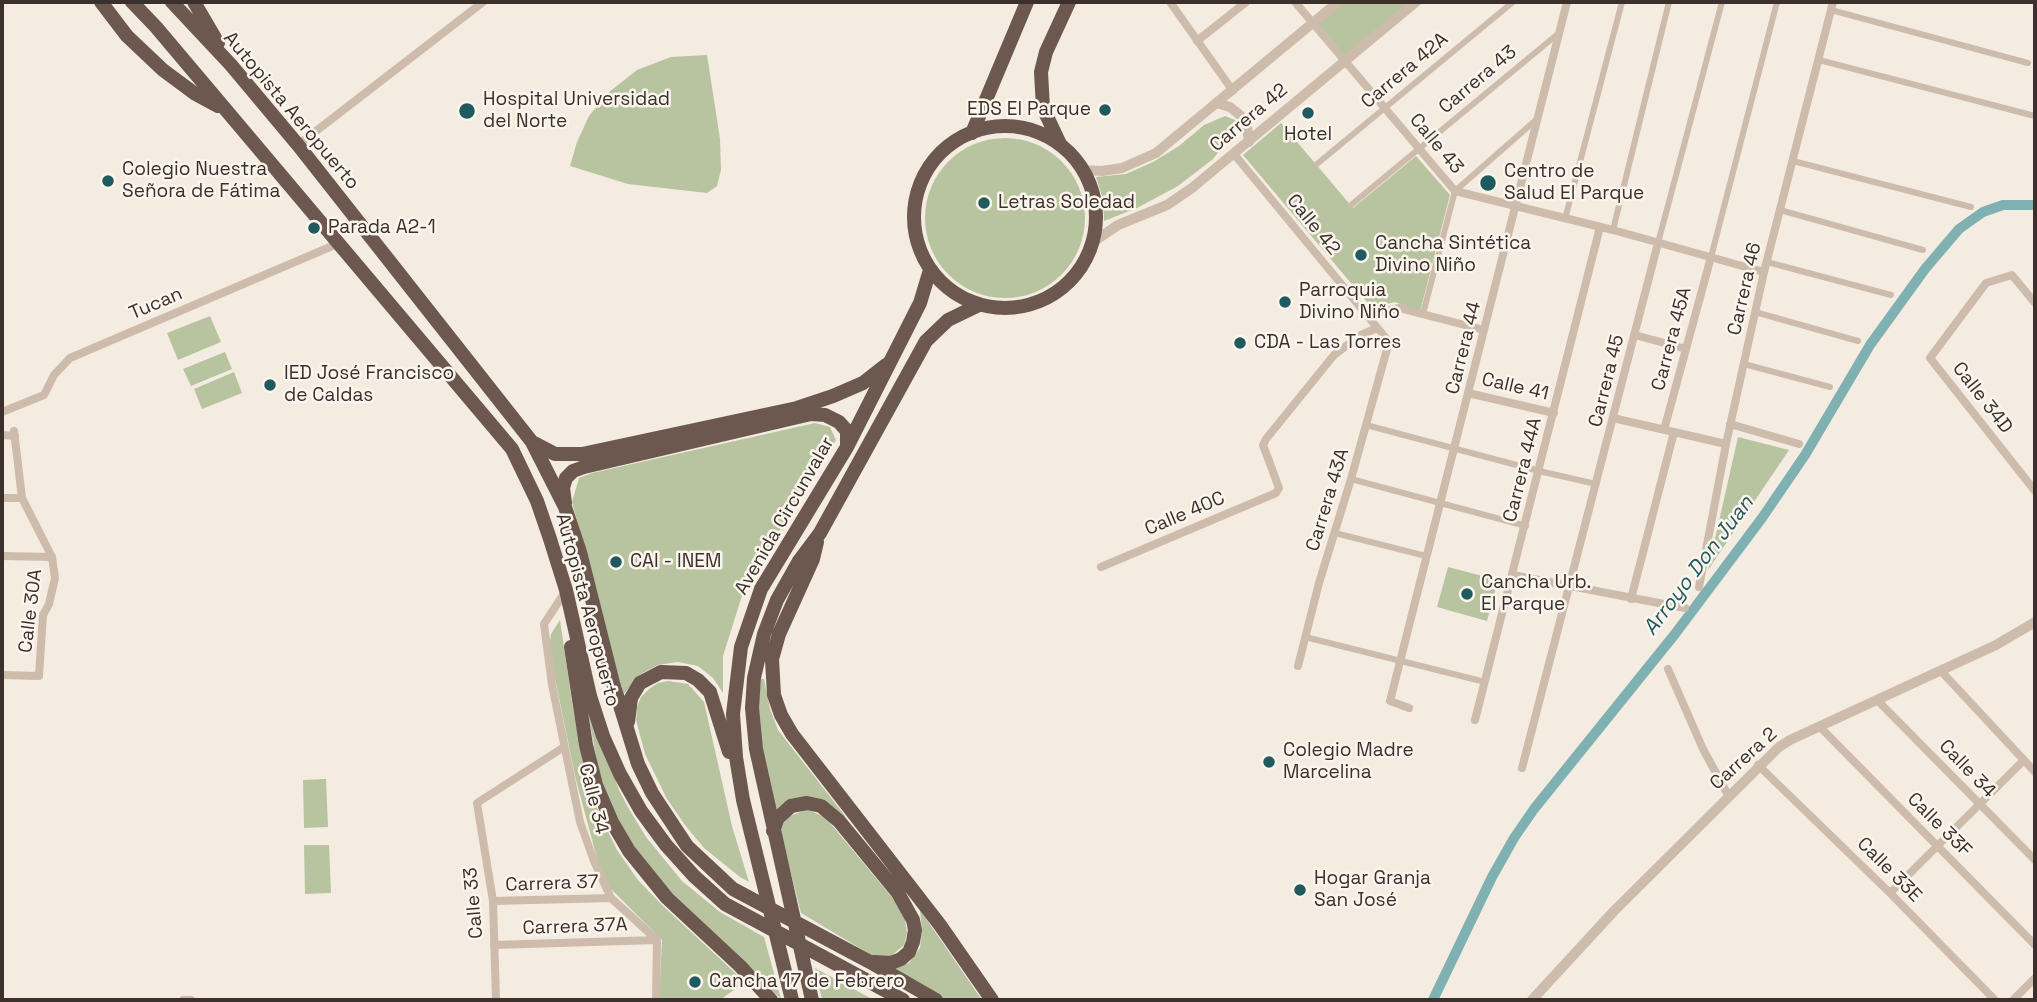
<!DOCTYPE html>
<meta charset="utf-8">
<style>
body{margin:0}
#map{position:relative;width:2037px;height:1002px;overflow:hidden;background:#f4ebe1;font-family:"Space Grotesk",sans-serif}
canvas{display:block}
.frame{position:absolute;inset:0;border:4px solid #3b302b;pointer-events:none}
</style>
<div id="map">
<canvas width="2037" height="1002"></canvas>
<div class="frame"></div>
</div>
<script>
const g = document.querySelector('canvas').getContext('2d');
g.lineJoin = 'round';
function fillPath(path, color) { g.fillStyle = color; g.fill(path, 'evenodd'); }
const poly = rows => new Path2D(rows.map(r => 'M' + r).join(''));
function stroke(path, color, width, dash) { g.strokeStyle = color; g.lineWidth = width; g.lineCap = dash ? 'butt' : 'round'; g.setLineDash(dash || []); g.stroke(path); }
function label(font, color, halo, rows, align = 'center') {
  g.font = font + ' "Space Grotesk",sans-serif'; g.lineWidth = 5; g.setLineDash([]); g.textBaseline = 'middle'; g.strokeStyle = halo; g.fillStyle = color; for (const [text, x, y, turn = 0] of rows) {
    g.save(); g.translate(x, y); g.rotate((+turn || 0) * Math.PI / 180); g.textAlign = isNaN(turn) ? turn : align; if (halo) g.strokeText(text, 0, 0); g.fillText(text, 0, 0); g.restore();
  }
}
const green = poly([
 [1338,2,1416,2,1345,61,1312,23],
 [707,55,720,139,721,170,717,186,707,193,628,184,570,166,577,142,589,116,609,92,637,70,671,57],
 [1225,116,1235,120,1236,129,1213,159,1178,186,1137,208,1104,221,1103,199,1096,177,1126,174,1153,162,1179,146,1204,125],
 [1281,123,1353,208,1416,156,1450,195,1420,312,1395,302,1372,308,1243,155],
 '925 218a80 80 0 1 1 160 0a80 80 0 1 1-160 0Z',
 [210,316,221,342,178,360,167,333],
 [225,352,232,369,191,386,183,369],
 [234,372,242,393,202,409,194,389],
 [815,423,830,427,836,440,745,586,723,656,723,693,713,678,698,666,678,662,658,665,641,674,623,695,572,502,579,478,592,473],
 [1738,437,1789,450,1708,570],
 [1448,567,1498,580,1487,621,1437,607],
 [560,620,573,709,588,785,601,817,617,850,638,880,663,906,745,982,720,1000,659,1000,662,940,610,888,598,862,575,776,549,649,551,634],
 [577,654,602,741,619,790,629,809,646,837,682,881,720,912,764,937,781,999,661,884,625,834,601,783],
 [761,679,764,679,770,709,778,730,846,817,818,799,773,823,760,730,758,707],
 [668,681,688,684,704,702,732,826,749,882,740,877,704,848,685,825,667,799,645,754,636,720,637,707,641,697,649,689,658,683],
 [326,779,328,827,304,828,303,780],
 [807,809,826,818,899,906,905,920,907,933,904,945,891,956,873,956,801,913,782,837,781,828,788,817],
 [304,845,329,845,331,893,305,894],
 [920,910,982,1000,946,1000,890,968,909,963,920,948,922,931],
 [815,968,835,979,874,1000,822,1000]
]);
const canal = poly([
 [1433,1000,1492,877,1514,838,1534,809,1675,634,1762,518,1805,455,1870,345,1925,269,1959,229,1983,212,2003,205,2035,205]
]);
const pedestrian = poly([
 [1831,10,2028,63],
 [1819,60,2035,116],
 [1793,161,1971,207],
 [1317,164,1513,2],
 [1351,205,1559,33],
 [1780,210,1923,250],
 [1565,219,1622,2],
 [1613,230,1669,2],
 [1658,243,1722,2],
 [1711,257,1777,2],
 [1767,262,1891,295],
 [1755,312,1858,341],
 [1423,314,1455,191,1537,119],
 [1744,364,1830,387],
 [1366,425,1539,471,1596,484],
 [1351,479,1526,526],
 [1335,533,1426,556],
 [1305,637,1485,682]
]);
const minor = poly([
 [1170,2,1233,91],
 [1295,2,1455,191,1613,230,1764,272],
 [1197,41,1246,2],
 [298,145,483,2],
 [1234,154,1389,342,1351,479,1319,583,1298,666],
 [2035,303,2012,275,1986,283,1930,358,2035,491],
 [1367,316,1399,308,1484,330],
 [1635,335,1686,349],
 [1468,393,1554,413],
 [2,412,44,395,54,375,70,358,337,244],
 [1613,418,1726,444],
 [1730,424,1799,444],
 [1664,430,1711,257],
 [2,435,15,436],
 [2,498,22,498],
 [2,556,52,557],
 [1101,567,1276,493,1279,488,1263,445,1266,439,1334,355,1361,335,1377,328],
 [1513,575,1685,608],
 [1699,587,1726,444,1764,272,1833,2],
 [565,592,544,624,552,685,580,822,594,861,611,898,657,940,656,1000],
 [1631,599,1674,432],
 [1668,669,1703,749,1728,795],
 [1941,671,2035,772],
 [2,675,39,676,43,615,49,604,55,578,52,557,22,498,14,431],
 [1877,700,2035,860],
 [1409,708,1390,701,1567,2],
 [1475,720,1600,227],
 [1820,727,2035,945],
 [1758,765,1890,893,1995,1000],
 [1522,768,1658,243],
 [1890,893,2024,760],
 [493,901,611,898],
 [494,945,657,940],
 [183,1000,191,1000],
 [496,1000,493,901,477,803,564,747],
 [2013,1000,2035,978]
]);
const tertiary = poly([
 [1217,103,1230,107,1241,116,1247,128,1249,142],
 [1083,170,1102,171,1122,168,1156,153,1338,2],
 [1093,242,1118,225,1167,205,1192,188,1416,2],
 [1532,1000,1614,911,1779,747,1790,740,1996,645,2035,622]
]);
const trunk = poly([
 [101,2,127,36,163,70,194,93,218,106],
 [132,2,156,27,512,449,537,501,550,539,566,590,590,696,603,736,620,774,641,811,666,845,694,876,725,904,903,1000],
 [172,2,231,65,298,145,532,442,565,507,580,552,613,683,638,764,652,793,687,846,733,889,870,962,936,1000],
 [194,2,218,43],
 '914 217a91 91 0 1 1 182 0a91 91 0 1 1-182 0Z',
 [972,133,1027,2],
 [1060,144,1043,108,1041,72,1046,52,1069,2],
 [532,442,555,454,582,454,797,408,833,396,863,383,886,365],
 [565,503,563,488,566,478,573,471,584,467,811,414,825,415,839,422,847,431,847,446],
 [817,542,813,559,779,634,772,659,774,695,781,715,792,734,940,925,992,1000],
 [571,647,586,745,596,785,612,822,629,851,667,898,740,966,771,1000],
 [628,722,631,698,640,683,661,672,686,673,698,680,710,692,729,752],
 [773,831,778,818,791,806,807,803,821,806,839,821,898,893,913,920,915,930,913,942,909,952,901,959,891,963,874,962],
 [792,1000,743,800,736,757,733,714,741,647,761,589,847,447,920,303,930,270],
 [812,1000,756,749,752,708,754,678,764,634,777,600,799,561,820,533,926,341,948,320,979,305]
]);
const markers = [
 [1105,110,7,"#1f5a5e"],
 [467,111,9,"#1f5a5e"],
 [1308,113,7,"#1f5a5e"],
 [108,181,7,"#1f5a5e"],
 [1488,183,9,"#1f5a5e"],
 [984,203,7,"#1f5a5e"],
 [314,228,7,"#1f5a5e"],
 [1361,255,7,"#1f5a5e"],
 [1285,302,7,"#1f5a5e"],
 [1240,343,7,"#1f5a5e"],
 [270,385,7,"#1f5a5e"],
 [616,562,7,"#1f5a5e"],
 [1467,594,7,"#1f5a5e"],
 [1269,762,7,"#1f5a5e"],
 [1300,890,7,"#1f5a5e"],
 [695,982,7,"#1f5a5e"]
];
const streetNames = [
 ["Carrera 42A",1405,71,-40],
 ["Carrera 43",1478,80,-40],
 ["Autopista Aeropuerto",291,111,50],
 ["Carrera 42",1249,118,-40],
 ["Calle 43",1436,144,50],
 ["Calle 42",1313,225,51],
 ["Carrera 46",1745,289,-77],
 ["Tucan",156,304,-23],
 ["Carrera 45A",1672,339,-75],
 ["Carrera 44",1464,348,-76],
 ["Carrera 45",1607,381,-76],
 ["Calle 41",1515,387,13],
 ["Calle 34D",1982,398,52],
 ["Carrera 44A",1523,470,-76],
 ["Carrera 43A",1328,500,-73],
 ["Calle 40C",1185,514,-23],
 ["Avenida Circunvalar",785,516,-60],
 ["Autopista Aeropuerto",587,610,75],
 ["Calle 30A",31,611,-83],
 ["Carrera 2",1744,759,-42],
 ["Calle 34",1967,769,46],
 ["Calle 34",593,799,76],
 ["Calle 33F",1939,825,45],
 ["Calle 33E",1889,870,45],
 ["Carrera 37",552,884,-2],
 ["Calle 33",474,903,-95],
 ["Carrera 37A",575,927,-2]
];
const poiNames = [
 ["Hospital Universidad",483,100],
 ["del Norte",483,122],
 ["EDS El Parque",1091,110,"right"],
 ["Hotel",1308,135,"center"],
 ["Colegio Nuestra",122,170],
 ["Señora de Fátima",122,192],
 ["Centro de",1504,172],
 ["Salud El Parque",1504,194],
 ["Letras Soledad",998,203],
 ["Parada A2-1",328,228],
 ["Cancha Sintética",1375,244],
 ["Divino Niño",1375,266],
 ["Parroquia",1299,291],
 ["Divino Niño",1299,313],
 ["CDA - Las Torres",1254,343],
 ["IED José Francisco",284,374],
 ["de Caldas",284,396],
 ["CAI - INEM",630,562],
 ["Cancha Urb.",1481,583],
 ["El Parque",1481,605],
 ["Colegio Madre",1283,751],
 ["Marcelina",1283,773],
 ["Hogar Granja",1314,879],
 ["San José",1314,901],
 ["Cancha 17 de Febrero",709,982]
];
const waterNames = [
 ["Arroyo Don Juan",1699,566,-53]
];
fillPath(green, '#b8c4a0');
stroke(canal, '#7fb0b2', 10);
stroke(pedestrian, '#cdbbac', 6);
stroke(minor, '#cdbbac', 8);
stroke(tertiary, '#cdbbac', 10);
stroke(trunk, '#6c584f', 14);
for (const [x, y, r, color] of markers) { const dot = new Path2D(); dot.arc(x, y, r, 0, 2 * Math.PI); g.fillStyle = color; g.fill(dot); stroke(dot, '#fbf5ee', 2.5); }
label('19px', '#3b302b', '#fbf5ee', streetNames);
label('19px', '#3b302b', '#fbf5ee', poiNames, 'left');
label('italic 21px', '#1f5a5e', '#fbf5ee', waterNames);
</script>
